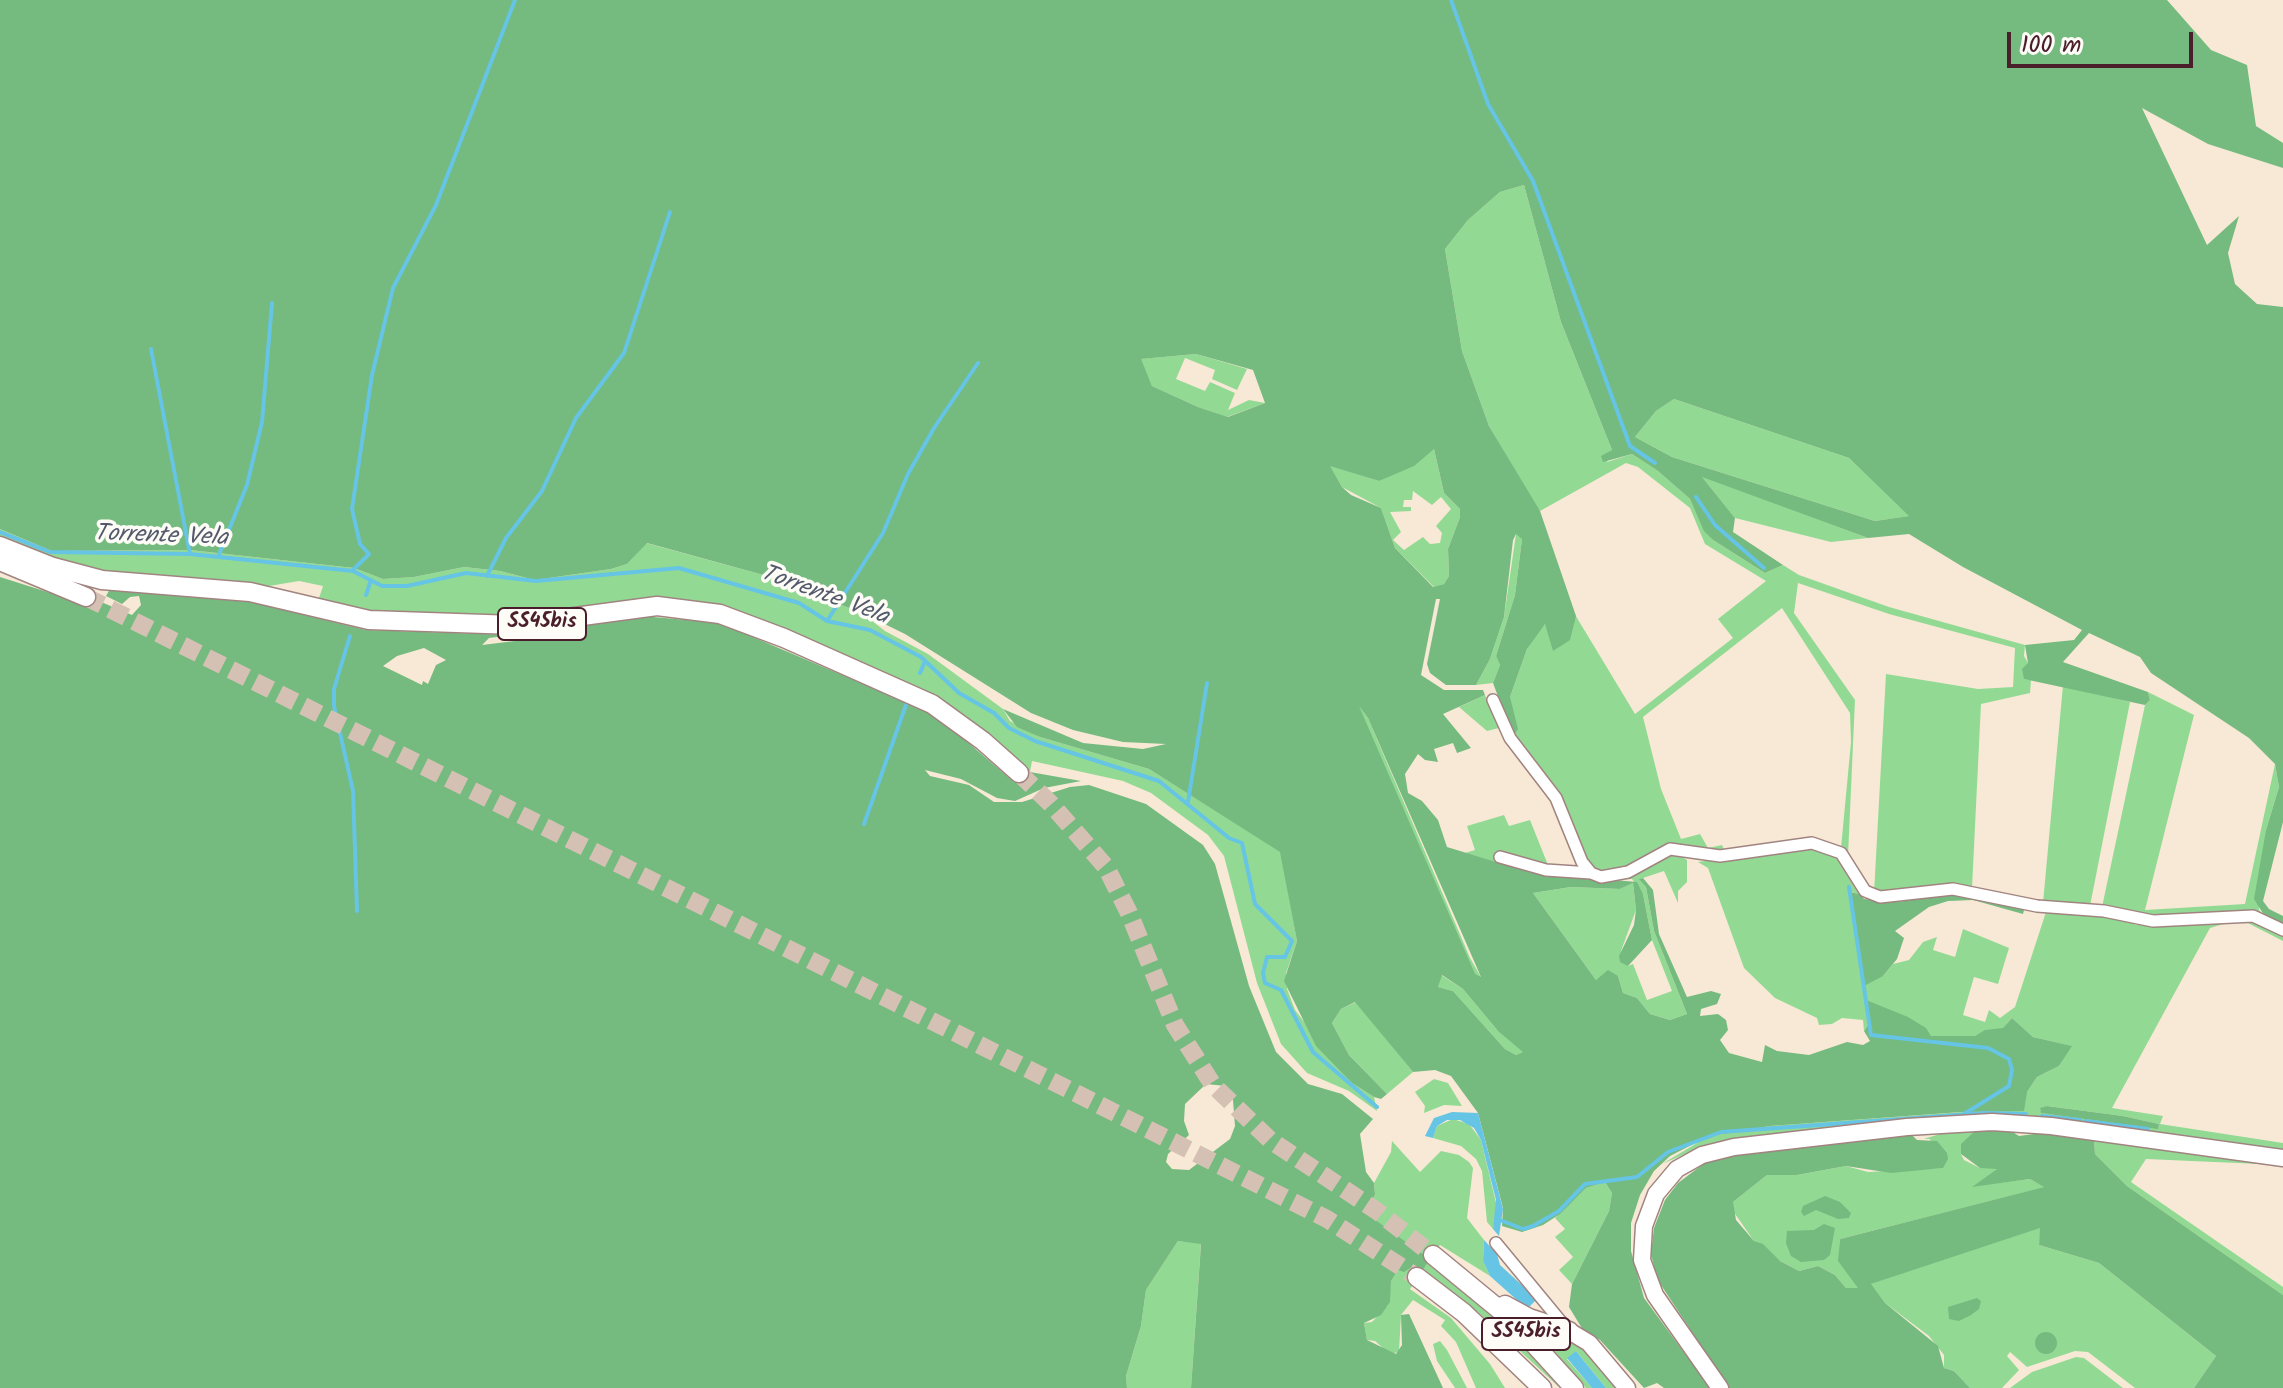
<!DOCTYPE html>
<style>
body{margin:0}
#map{position:relative;width:2283px;height:1388px;overflow:hidden;background:#f8e9d6;font-family:Kalam,sans-serif}
canvas{display:block}
.scale{position:absolute;left:2007px;top:32px;width:186px;height:36px;box-sizing:border-box;border:4px solid #4a1f2b;border-top:0;padding-left:10px;font-size:24px;line-height:28px;white-space:nowrap;color:#4a1f2b;-webkit-text-stroke:6px #fdfcf7;paint-order:stroke}
</style>
<div id="map">
<canvas width="2283" height="1388"></canvas>
<div class="scale">100 m</div>
</div>
<script>
const g = document.querySelector('canvas').getContext('2d');
g.lineJoin = 'round';
function fillPath(path, color) { g.fillStyle = color; g.fill(path, 'evenodd'); }
const poly = rows => new Path2D(rows.map(r => 'M' + r).join(''));
function stroke(path, color, width, dash) { g.strokeStyle = color; g.lineWidth = width; g.lineCap = dash ? 'butt' : 'round'; g.setLineDash(dash || []); g.stroke(path); }
function label(font, color, halo, rows, align = 'center') {
  g.font = font + ' Kalam,sans-serif'; g.lineWidth = 7; g.setLineDash([]); g.textBaseline = 'middle'; g.strokeStyle = halo; g.fillStyle = color; for (const [text, x, y, turn = 0] of rows) {
    g.save(); g.translate(x, y); g.rotate((+turn || 0) * Math.PI / 180); g.textAlign = isNaN(turn) ? turn : align; if (halo) g.strokeText(text, 0, 0); g.fillText(text, 0, 0); g.restore();
  }
}
const green = poly([
 [1524,185,1561,322,1612,450,1607,462,1632,454,1658,471,1690,499,1705,531,1713,540,1765,573,1783,565,1799,575,1889,607,2025,645,2024,656,2028,663,2024,679,2031,680,2030,693,1981,704,1972,888,1934,885,1874,893,1886,674,1978,689,2013,687,2015,648,1889,614,1798,583,1794,613,1855,700,1848,856,1841,848,1851,742,1850,713,1782,608,1643,717,1661,789,1681,839,1700,834,1708,848,1722,845,1725,852,1678,846,1625,871,1607,875,1589,867,1557,792,1513,737,1495,696,1510,697,1527,649,1540,629,1557,613,1571,608,1635,714,1733,638,1718,619,1766,581,1705,544,1690,508,1638,467,1626,463,1540,511,1536,506,1489,426,1462,351,1445,249,1468,220,1500,192],
 [1196,354,1247,369,1237,390,1212,379,1215,370,1185,358,1176,379,1205,391,1210,382,1235,393,1228,410,1249,400,1265,403,1227,417,1198,407,1152,386,1140,359],
 [1674,399,1849,458,1910,516,1875,521,1672,457,1635,437,1656,411],
 [1434,449,1444,493,1460,509,1460,517,1448,549,1449,576,1444,584,1434,587,1395,548,1381,508,1342,487,1329,465,1379,481],
 [1413,491,1432,505,1441,497,1451,509,1436,526,1442,533,1440,543,1430,544,1423,537,1404,550,1393,540,1401,532,1390,512,1411,511,1411,507,1403,507,1404,500,1412,500],
 [1701,476,1868,538,1831,542,1735,518],
 [0,529,52,551,190,550,354,568,383,579,414,577,464,567,500,571,535,580,611,569,627,564,646,543,767,576,862,613,885,631,928,654,1003,709,1010,721,1040,737,1149,769,1281,852,1297,941,1286,973,1287,989,1295,1010,1352,1083,1374,1097,1377,1111,1349,1091,1307,1073,1281,1044,1257,983,1224,856,1208,835,1151,793,1123,781,1032,761,1030,772,1005,749,782,628,737,610,669,598,627,600,512,617,370,613,318,601,323,586,299,581,263,587,119,575,64,562,0,539],
 [1516,534,1529,534,1522,539,1515,595,1496,656,1500,665,1493,683,1476,685,1490,659,1504,617],
 [2063,685,2130,702,2090,906,2043,903],
 [2148,692,2194,715,2145,910,2245,904,2275,764,2279,787,2266,830,2259,910,2264,915,2143,916,2102,907,2145,705,2150,700],
 [1485,695,1499,728,1487,731,1459,707],
 [1356,701,1368,718,1470,958,1524,1052,1516,1055,1505,1049,1453,991,1438,987,1441,975,1463,989,1498,1031],
 [1504,815,1509,826,1530,820,1552,875,1532,873,1465,853,1475,850,1467,826],
 [1808,846,1836,855,1848,869,1860,894,1851,892,1883,976,1893,964,1909,960,1923,942,1937,937,1933,950,1955,957,1963,929,2009,948,1998,984,1974,977,1963,1015,1985,1022,1989,1010,2000,1018,2015,1007,2046,912,2107,915,2135,921,2135,925,2240,919,2262,924,2283,934,2283,941,2240,919,2210,928,2112,1108,2163,1116,2160,1124,2283,1143,2283,1152,2043,1118,1747,1137,1708,1144,1662,1164,1707,1137,1770,1126,1976,1111,2027,1092,2037,1077,2059,1066,2071,1046,2033,1037,2012,1018,1999,1033,1974,1044,1872,1035,1869,1023,1864,1031,1863,1020,1842,1018,1832,1024,1819,1025,1817,1018,1775,998,1744,968,1708,868,1698,862],
 [2047,1106,2123,1116,2159,1124,2158,1128,2042,1113,2040,1109],
 [1676,853,1687,860,1687,882,1678,891,1678,903,1664,871,1640,879,1646,887,1654,931,1687,1014,1670,1020,1650,1014,1637,998,1623,993,1618,976,1596,980,1533,893,1571,887,1620,889,1633,883,1636,910,1621,951,1628,966,1633,964,1647,1000,1672,991,1652,940,1643,894,1632,879,1612,880,1663,854],
 [1356,1002,1413,1072,1387,1094,1349,1055,1332,1023,1341,1009],
 [1434,1079,1448,1083,1462,1106,1444,1105,1424,1113,1425,1106,1415,1092],
 [1453,1119,1469,1124,1481,1140,1497,1207,1493,1229,1487,1222,1482,1171,1476,1159,1461,1146,1433,1138,1437,1126],
 [1949,1131,1975,1131,1961,1154,1964,1160,1980,1168,1999,1168,1974,1186,2030,1179,2045,1187,1840,1239,1839,1261,1859,1288,1846,1288,1835,1275,1818,1266,1799,1271,1780,1261,1754,1241,1733,1211,1733,1202,1767,1175,1797,1175,1846,1166,1868,1172,1943,1168,1930,1139,1924,1139],
 [2094,1139,2283,1165,2146,1159,2131,1182,2283,1287,2283,1295,2127,1186,2095,1154],
 [1392,1141,1420,1172,1441,1151,1459,1155,1469,1162,1473,1168,1467,1218,1484,1240,1483,1261,1490,1276,1440,1245,1430,1259,1366,1214,1375,1194,1374,1183,1391,1152],
 [1605,1182,1612,1193,1609,1211,1572,1284,1559,1270,1573,1257,1555,1237,1565,1229,1555,1218,1586,1188],
 [2041,1227,2039,1245,2099,1263,2216,1356,2194,1388,2135,1388,2088,1352,2075,1351,2027,1367,2010,1352,2007,1356,2019,1370,2002,1388,1970,1388,1954,1371,1944,1368,1944,1355,1929,1336,1885,1303,1870,1284],
 [1178,1241,1201,1243,1191,1388,1127,1388,1126,1376,1141,1326,1146,1290],
 [1427,1263,1506,1328,1560,1388,1479,1313,1422,1271,1410,1289,1451,1318,1490,1364,1505,1388,1476,1388,1456,1342,1441,1326,1445,1320,1413,1300,1401,1315,1399,1352,1390,1354,1375,1341,1367,1340,1364,1323,1372,1322,1388,1305,1391,1281,1398,1269,1412,1267,1422,1270],
 [1537,1331,1580,1345,1617,1388,1606,1388,1576,1351,1567,1359,1592,1388,1586,1388],
 [1440,1341,1447,1350,1467,1388,1455,1388,1437,1361,1433,1344],
 [2076,1357,2084,1358,2123,1388,2010,1388,2032,1372]
]);
const forest = poly([
 [0,0,2167,0,2211,50,2247,65,2256,126,2283,143,2283,168,2208,144,2142,108,2207,245,2239,216,2228,253,2235,284,2257,304,2283,307,2283,822,2263,901,2269,909,2283,916,2283,926,2264,915,2254,899,2266,830,2279,787,2275,764,2249,738,2151,673,2140,657,2089,633,2063,662,2148,692,2150,700,2145,705,2024,679,2022,669,2028,663,2025,645,2074,640,2082,630,1963,567,1909,534,1868,538,1702,477,1735,518,1733,532,1783,565,1765,573,1713,540,1704,531,1690,499,1658,471,1632,454,1603,462,1601,456,1612,450,1561,322,1524,185,1500,192,1468,220,1445,249,1462,351,1489,426,1540,511,1576,616,1570,640,1553,651,1545,624,1527,649,1510,697,1518,729,1513,737,1493,683,1500,665,1496,656,1515,595,1522,539,1516,534,1513,540,1504,617,1490,659,1476,685,1446,685,1430,673,1427,664,1440,599,1436,599,1421,675,1444,690,1483,690,1485,695,1443,714,1471,748,1457,753,1453,743,1434,749,1438,762,1425,760,1418,754,1405,774,1408,793,1422,801,1438,820,1447,847,1532,873,1637,882,1643,894,1652,940,1628,966,1620,962,1619,956,1634,925,1636,910,1633,883,1620,889,1571,887,1533,893,1596,980,1608,970,1618,976,1623,993,1637,998,1650,1014,1670,1020,1687,1014,1654,931,1646,887,1639,879,1643,878,1653,890,1659,934,1687,997,1711,991,1721,994,1717,1004,1701,1009,1700,1016,1718,1014,1726,1020,1728,1030,1720,1040,1729,1053,1762,1062,1765,1045,1777,1051,1809,1055,1847,1042,1863,1045,1870,1041,1864,1031,1870,1022,1866,1000,1908,1017,1926,1028,1931,1036,1975,1036,1985,1030,2003,1028,2012,1018,2033,1037,2072,1046,2059,1066,2037,1077,2027,1092,2024,1111,1961,1112,1770,1126,1707,1137,1670,1156,1654,1171,1640,1195,1631,1223,1631,1251,1644,1298,1710,1388,1664,1388,1657,1383,1644,1388,1600,1340,1583,1330,1569,1307,1572,1284,1609,1211,1612,1193,1605,1182,1586,1188,1560,1214,1543,1225,1522,1232,1502,1226,1503,1208,1478,1113,1451,1076,1435,1070,1413,1072,1355,1002,1341,1009,1332,1023,1349,1055,1387,1094,1381,1099,1374,1097,1352,1083,1316,1046,1284,981,1297,941,1280,852,1149,769,1040,737,1017,727,1003,709,1083,743,1143,749,1166,744,1123,742,1073,730,1031,713,905,634,862,613,767,576,647,543,627,564,611,569,535,580,500,571,464,567,414,577,383,579,354,568,190,550,52,551,0,529],
 [1196,354,1253,370,1265,403,1228,417,1198,407,1152,386,1141,359],
 [1674,399,1849,458,1909,516,1875,521,1672,457,1635,437,1656,411],
 [1434,449,1444,493,1460,509,1460,517,1448,549,1449,576,1444,584,1433,587,1395,548,1381,508,1351,495,1342,487,1330,466,1379,481,1414,466],
 [1359,706,1368,718,1481,977,1475,974],
 [1442,975,1463,989,1498,1031,1523,1052,1516,1055,1505,1049,1453,991,1438,987],
 [0,577,82,603,87,596,132,615,141,605,139,596,130,597,122,604,106,596,110,589,227,596,366,630,512,635,489,638,482,645,523,640,535,633,631,615,720,623,936,715,1014,782,1037,780,1030,772,1081,781,1044,788,1015,801,997,798,961,779,925,770,930,776,969,785,994,802,1022,802,1070,787,1089,785,1146,804,1203,845,1215,864,1249,986,1276,1052,1308,1084,1342,1094,1373,1119,1360,1134,1366,1172,1374,1183,1375,1194,1367,1214,1430,1259,1422,1271,1412,1267,1404,1272,1398,1270,1391,1281,1390,1302,1381,1315,1364,1323,1367,1340,1396,1354,1402,1345,1401,1315,1409,1314,1443,1388,1191,1388,1201,1244,1178,1241,1146,1290,1141,1326,1126,1376,1127,1388,0,1388],
 [424,648,446,660,436,665,428,684,423,681,422,685,383,666,397,656],
 [1206,1084,1226,1086,1233,1100,1235,1126,1230,1139,1189,1170,1172,1169,1166,1162,1168,1154,1189,1135,1184,1121,1185,1104],
 [1850,892,1860,894,1864,899,1898,902,1956,893,2025,906,2023,914,1973,900,1948,901,1929,907,1895,931,1904,938,1897,959,1883,976,1864,986],
 [2047,1106,2123,1116,2159,1124,2158,1129,2041,1113,2040,1108],
 [1975,1131,2011,1131,2019,1136,2049,1132,2094,1139,2095,1154,2127,1186,2283,1295,2283,1388,2194,1388,2216,1356,2099,1263,2039,1245,2040,1228,1871,1284,1885,1303,1938,1346,1944,1368,1954,1371,1970,1388,1729,1388,1657,1279,1651,1254,1654,1228,1665,1200,1678,1183,1706,1162,1740,1154,1887,1137,1912,1135,1917,1140,1937,1141,1947,1153,1948,1159,1943,1168,1891,1173,1846,1166,1797,1175,1767,1175,1733,1202,1736,1220,1754,1241,1763,1244,1780,1261,1799,1271,1818,1266,1835,1275,1846,1288,1858,1288,1838,1261,1840,1239,2044,1187,2030,1179,1972,1187,1997,1169,1980,1168,1961,1154,1961,1144],
 [1825,1196,1840,1202,1851,1213,1849,1218,1838,1219,1816,1210,1804,1216,1801,1212,1803,1206],
 [1824,1224,1835,1228,1830,1255,1824,1260,1801,1262,1791,1256,1786,1243,1787,1231,1814,1230],
 [1977,1298,1981,1301,1979,1309,1971,1315,1959,1321,1949,1319,1948,1307],
 '2035 1343a11 11 0 1 1 22 0a11 11 0 1 1-22 0Z'
]);
const water = poly([
 [1452,1112,1478,1113,1503,1209,1499,1236,1493,1229,1496,1200,1481,1140,1474,1128,1460,1120,1447,1120,1437,1126,1433,1138,1425,1136,1434,1118],
 [1484,1240,1497,1254,1500,1265,1537,1299,1527,1309,1490,1276,1483,1261],
 [1576,1351,1584,1361,1606,1388,1592,1388,1567,1358]
]);
const stream = poly([
 [1451,0,1488,104,1533,181,1630,446,1655,463],
 [151,349,190,554],
 [1696,497,1715,525,1764,568],
 [0,532,50,552,190,554,353,571,382,586,407,586,466,573,536,581,679,568,799,603,827,621,870,630,921,657,959,693,994,713,1009,728,1035,741,1159,781,1229,838,1242,843,1255,904,1292,941,1285,957,1267,957,1263,973,1265,983,1281,990,1313,1052,1377,1107],
 [218,557,247,485,262,422,272,303],
 [353,570,369,554,360,544,352,509,372,375,393,288,436,205,515,0],
 [487,576,506,538,542,491,576,418,624,353,670,212],
 [366,595,371,580],
 [827,621,883,533,908,474,934,428,978,363],
 [350,636,334,689,334,706,353,791,357,911],
 [920,673,925,661],
 [1188,802,1207,683],
 [864,824,907,702],
 [1849,887,1871,1035,1988,1048,2009,1059,2012,1070,2009,1086,1964,1114],
 [2042,1116,2080,1120],
 [2085,1121,2148,1129],
 [1500,1220,1523,1229,1533,1226,1559,1211,1585,1184,1637,1177,1668,1152,1721,1132,1985,1113,2026,1114]
]);
const trunkTunnel = poly([
 [86,597,1327,1219,1417,1277],
 [1019,773,1051,804,1106,867,1129,913,1175,1025,1213,1085,1270,1140,1377,1211,1433,1255]
]);
const minor = poly([
 [1493,700,1510,738,1556,798,1582,862,1591,873,1601,877,1628,872,1670,849,1720,856,1812,843,1841,853,1865,891,1880,897,1953,889,2037,906,2104,911,2153,921,2253,916,2283,930],
 [1500,857,1546,870,1591,873],
 [1496,1243,1567,1329]
]);
const secondary = poly([
 [1569,1331,1589,1343,1627,1388],
 [1720,1388,1655,1295,1642,1260,1644,1226,1656,1194,1677,1169,1702,1155,1734,1147,1907,1127,1992,1122,2051,1126,2283,1158]
]);
const trunk = poly([
 [0,546,53,567,102,580,250,592,369,620,515,625,657,606,720,614,784,638,932,704,983,741,1019,773],
 [0,561,86,597],
 [1433,1255,1512,1320,1574,1388],
 [1417,1277,1464,1313,1542,1388],
 [1505,1305,1529,1318,1569,1331]
]);
const shields = [
 [542,624,88],
 [1526,1334,88]
];
const shieldNames = [
 ["SS45bis",542,624],
 ["SS45bis",1526,1334]
];
const waterNames = [
 ["Torrente Vela",161,538,2],
 ["Torrente Vela",824,597,20]
];
fillPath(green, '#92da94');
fillPath(forest, '#75ba7e');
fillPath(water, '#66c4e4');
stroke(stream, '#66c4e4', 4);
stroke(trunkTunnel, '#d5c1b4', 18, [18, 9]);
stroke(minor, '#a18480', 14);
stroke(secondary, '#a18480', 19);
stroke(trunk, '#a18480', 21);
stroke(minor, '#fff', 11);
stroke(secondary, '#fff', 16);
stroke(trunk, '#fff', 18);
for (const [x, y, w] of shields) { const box = new Path2D(); box.roundRect(x - w / 2, y - 16, w, 32, 6); g.fillStyle = '#fdfcf7'; g.fill(box); stroke(box, '#4a1f2b', 2); }
label('bold 20px', '#4a1f2b', null, shieldNames);
label('italic 24px', '#54596c', '#fdfcf7', waterNames);
</script>
